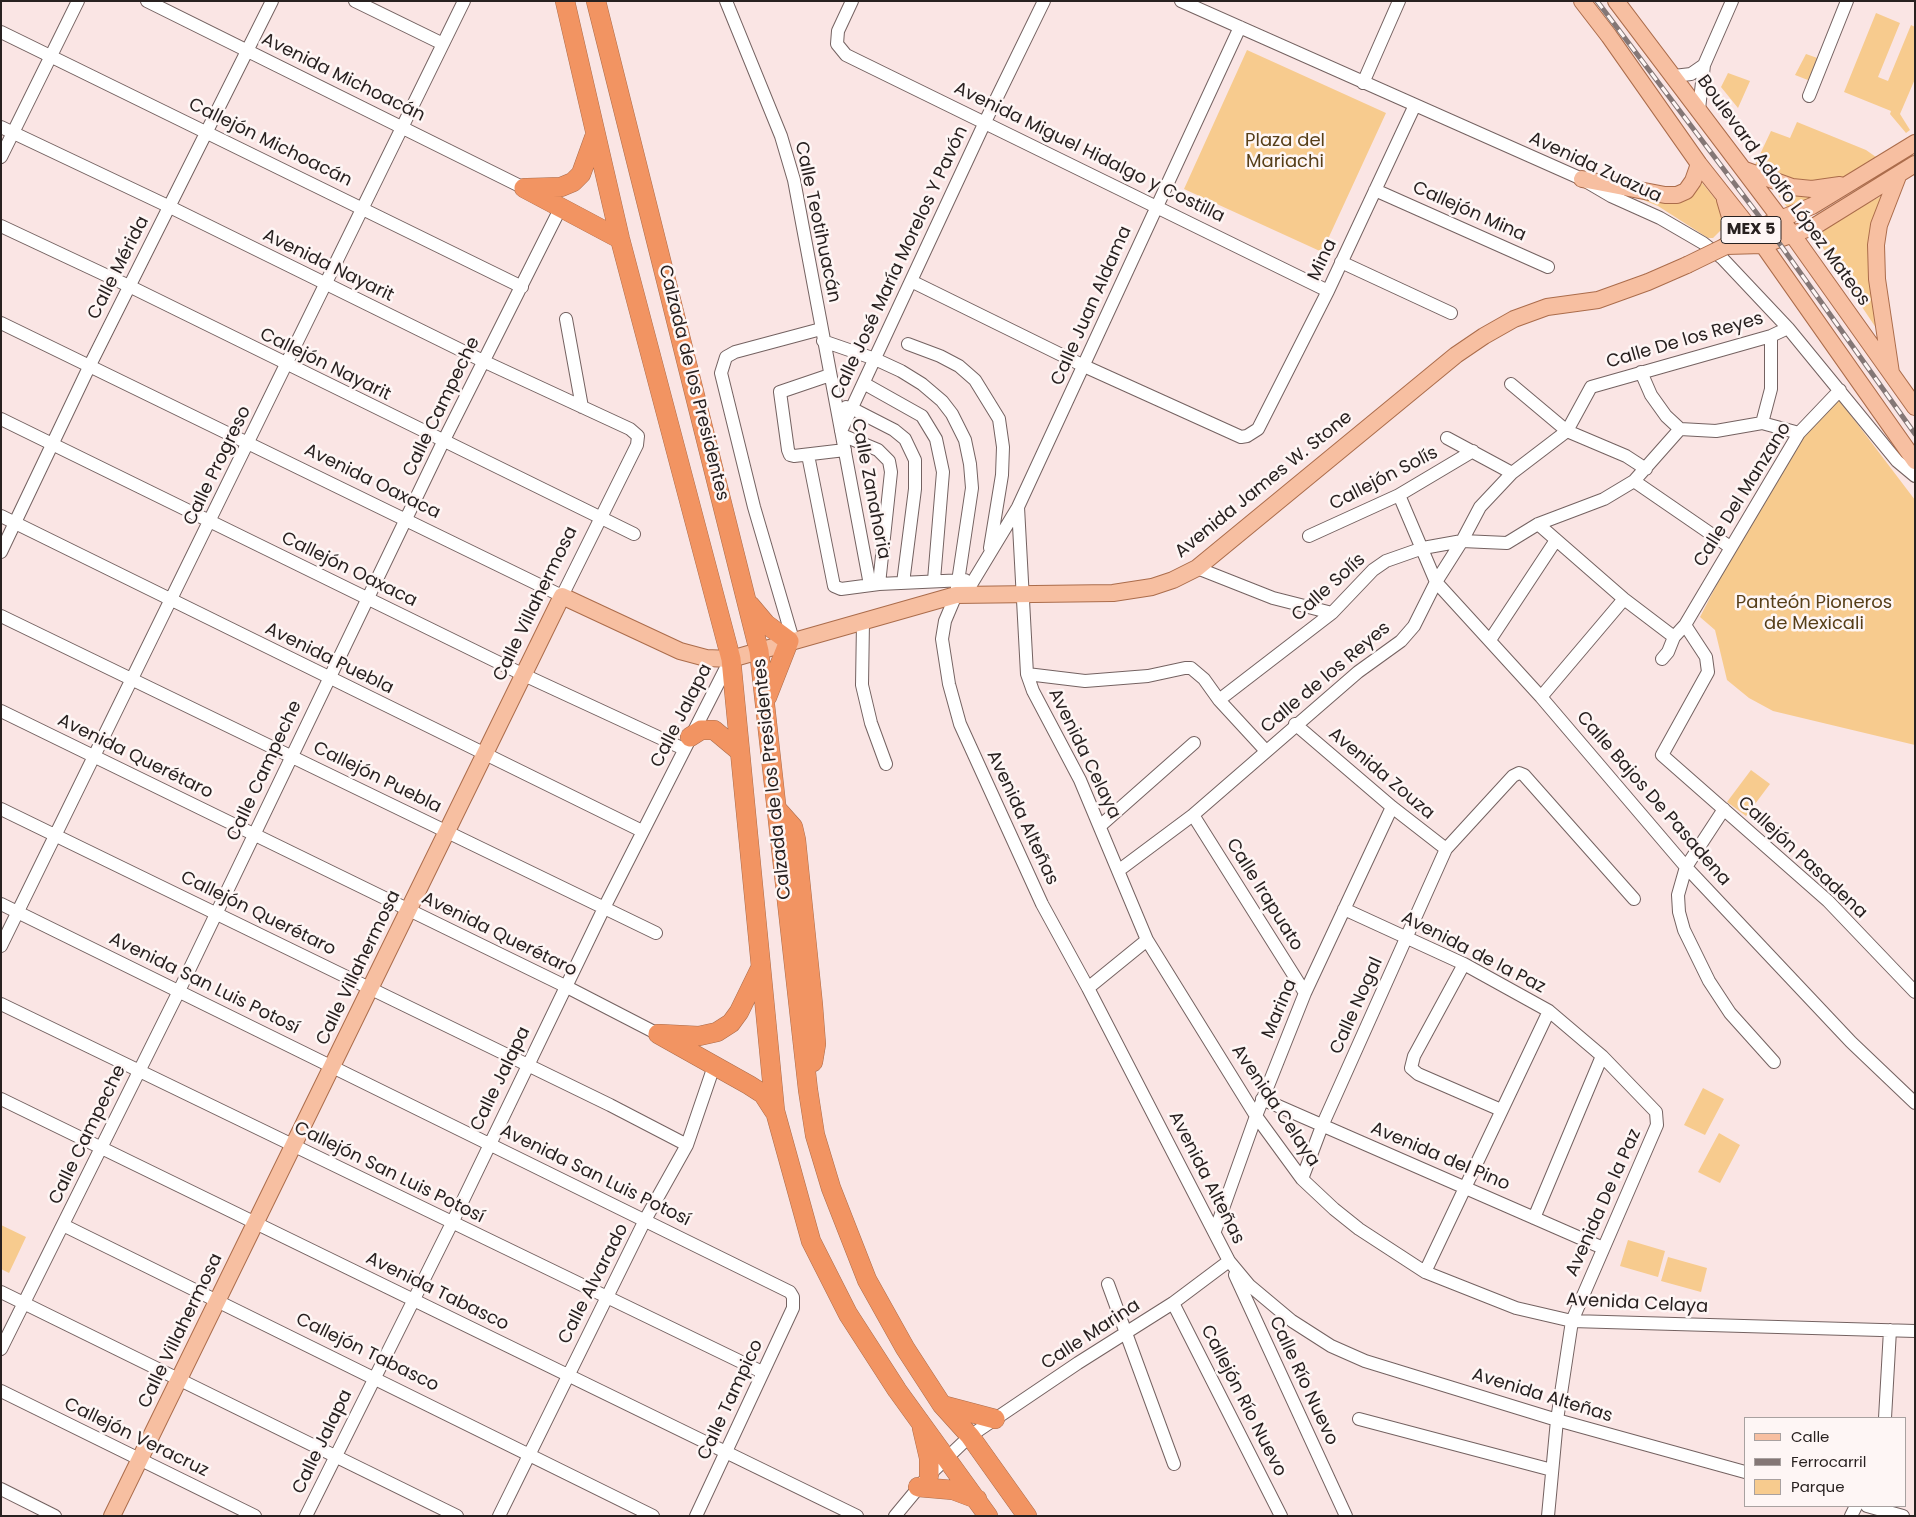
<!DOCTYPE html>
<meta charset="utf-8">
<style>
body{margin:0}
#map{position:relative;width:1916px;height:1517px;overflow:hidden;background:#fae5e4;font-family:Poppins,sans-serif}
canvas{display:block}
.frame{position:absolute;inset:0;border:2px solid #282120;pointer-events:none}
.legend{position:absolute;left:1744px;top:1417px;width:162px;height:90px;box-sizing:border-box;background:#fef6f5;border:1px solid #a8a1a0;margin:0;padding:6px 9px;list-style:none;font-size:15px;color:#282120}
.legend li{display:flex;align-items:center;gap:10px;height:25px}
.legend b{width:25px;border:1px solid #a8a1a0}
</style>
<div id="map">
<canvas width="1916" height="1517"></canvas>
<div class="frame"></div>
<ul class="legend">
<li><b style="height:6px;background:#f7bfa1"></b>Calle</li>
<li><b style="height:6px;background:#847776"></b>Ferrocarril</li>
<li><b style="height:14px;background:#f7cb8e"></b>Parque</li>
</ul>
</div>
<script>
const g = document.querySelector('canvas').getContext('2d');
g.lineJoin = 'round';
function fillPath(path, color) { g.fillStyle = color; g.fill(path, 'evenodd'); }
const poly = rows => new Path2D(rows.map(r => 'M' + r).join(''));
function stroke(path, color, width, dash) { g.strokeStyle = color; g.lineWidth = width; g.lineCap = dash ? 'butt' : 'round'; g.setLineDash(dash || []); g.stroke(path); }
function label(font, color, halo, rows, align = 'center') {
  g.font = font + ' Poppins,sans-serif'; g.lineWidth = 5; g.setLineDash([]); g.textBaseline = 'middle'; g.strokeStyle = halo; g.fillStyle = color; for (const [text, x, y, turn = 0] of rows) {
    g.save(); g.translate(x, y); g.rotate((+turn || 0) * Math.PI / 180); g.textAlign = isNaN(turn) ? turn : align; if (halo) g.strokeText(text, 0, 0); g.fillText(text, 0, 0); g.restore();
  }
}
const green = poly([
 [1876,13,1900,23,1878,77,1888,81,1911,25,1915,27,1915,79,1900,114,1910,130,1906,133,1890,114,1891,111,1844,92],
 [1247,50,1386,113,1322,252,1184,189],
 [1806,54,1823,60,1813,82,1795,75],
 [1728,73,1750,81,1738,108,1721,87],
 [1797,122,1866,150,1876,157,1851,177,1815,185,1761,171,1755,165,1771,131,1790,138],
 [1699,179,1721,206,1724,227,1713,238,1708,238,1658,206,1636,197,1659,199],
 [1770,184,1833,191,1789,210],
 [1883,195,1880,334,1813,233],
 [1835,399,1840,401,1915,500,1915,745,1773,711,1749,698,1727,680,1715,630,1700,617,1748,524,1801,435],
 [1751,770,1770,784,1746,816,1727,802],
 [1703,1088,1724,1099,1705,1135,1684,1125],
 [1719,1133,1740,1145,1720,1183,1698,1172],
 [1,1225,26,1237,9,1273,1,1269],
 [1628,1240,1665,1251,1658,1277,1620,1266],
 [1668,1257,1707,1268,1701,1292,1661,1281]
]);
const minor = poly([
 [147,1,524,188],
 [355,1,443,44],
 [726,1,781,136,794,180,870,585],
 [852,1,838,31,837,44,846,55,1328,291],
 [1181,1,1582,179,1611,196,1660,218,1703,243,1722,258,1788,328,1897,461,1915,476],
 [1,32,522,287],
 [1674,76,1691,74,1704,65],
 [1363,83,1399,1],
 [1809,96,1847,1],
 [1699,109,1704,65,1732,1],
 [1,127,170,207,483,361,630,429,638,436,637,445,562,596,1,323],
 [1,157,78,1],
 [1375,190,1548,267],
 [1,226,129,286,634,534],
 [1341,262,1451,313],
 [911,281,1084,366,1241,437,1247,436,1258,429,1328,291,1415,105],
 [566,319,582,407],
 [823,341,875,359,901,371,922,384,942,401,952,414,965,440,970,464,972,488,956,595,945,621,942,639,949,684,960,724,1042,904,1088,988,1229,1261,1249,1285,1292,1321,1331,1346,1365,1361,1557,1420,1745,1472],
 [908,344,940,356,959,366,975,380,999,419,1003,447,1002,475,990,548],
 [1641,372,1651,395,1666,416,1680,429,1716,431,1762,423,1799,433],
 [830,375,780,392,788,450,790,455,794,456,845,450],
 [865,384,922,416,936,439,943,472,934,580],
 [1511,384,1567,431,1626,456,1646,469],
 [846,407,853,409,894,430,905,439,915,460,915,489,903,583],
 [1,419,524,675,684,749],
 [1762,423,1771,389,1771,336],
 [841,431,985,122,1044,1],
 [842,435,878,450,889,461,891,472,879,584],
 [1447,438,1512,473],
 [808,455,834,586,841,589,879,584,965,580],
 [1634,481,1730,547],
 [1399,495,1436,582,1541,697,1686,867,1851,1042,1915,1103],
 [1018,507,1027,674,1033,691,1080,780,1147,940,1256,1116,1302,1179,1334,1209,1359,1229,1425,1272,1516,1308,1572,1321,1915,1331],
 [1,516,642,831],
 [1538,524,1624,599,1674,637],
 [1309,536,1399,495,1473,451],
 [1,552,90,365,272,1],
 [1197,568,1273,598,1332,613],
 [966,593,1018,507,1240,27],
 [1,616,656,933],
 [863,622,862,685,871,723,886,764],
 [1685,625,1706,657,1708,672,1662,755,1828,901,1915,992],
 [1674,637,1685,625,1799,433,1840,390],
 [793,640,754,507,721,373,726,357,735,352,821,329],
 [1490,640,1556,540],
 [1662,659,1668,652,1674,637],
 [1027,674,1085,681,1148,676,1185,668,1191,668,1204,679,1219,700,1266,751],
 [1541,697,1624,599],
 [1219,700,1332,613,1373,570,1386,561,1423,548,1462,541,1507,543,1538,524,1604,499,1634,481,1680,429],
 [1,711,565,986,658,1034],
 [1295,724,1392,807,1446,849],
 [1,809,610,1105,687,1145],
 [1724,809,1686,867,1678,895,1679,912,1684,930,1709,981,1730,1013,1774,1062],
 [1193,815,1305,993],
 [1100,826,1194,743],
 [1118,871,1193,815,1358,672,1401,641,1414,626,1436,582,1462,541,1480,507,1512,473,1567,431,1591,387,1771,336,1788,328],
 [1,904,790,1292,793,1297,793,1308,696,1516],
 [1344,909,1464,964,1549,1011,1602,1056,1656,1112,1657,1125,1572,1321,1557,1420,1548,1516],
 [1,946,464,1],
 [1464,964,1414,1056,1411,1068,1418,1074,1501,1110],
 [1088,988,1147,940],
 [1,1004,762,1372],
 [1,1099,857,1516],
 [1262,1099,1603,1248],
 [1302,1179,1322,1126,1446,849,1513,776,1519,773,1524,775,1634,899],
 [1534,1218,1602,1056],
 [63,1225,653,1516],
 [1215,1231,1256,1116,1305,993,1392,807],
 [1425,1272,1549,1011],
 [1235,1275,1346,1516],
 [1108,1284,1174,1464],
 [1,1292,457,1516],
 [1173,1303,1281,1516],
 [1,1349,179,991,443,442,560,209],
 [1,1391,255,1516],
 [1885,1418,1890,1330],
 [1359,1419,1552,1470],
 [1,1489,55,1516],
 [1867,1506,1903,1516],
 [306,1516,452,1223,604,908,730,660],
 [499,1516,645,1220,687,1145,714,1066],
 [895,1516,929,1475,970,1436,1078,1363,1173,1303,1229,1261],
 [1851,1516,1856,1506]
]);
const major = poly([
 [1582,1,1609,36,1699,164,1763,245,1915,461],
 [1616,1,1792,234,1915,407],
 [1745,170,1792,187,1812,189,1840,185],
 [1582,179,1665,195,1677,195,1686,191,1693,181,1699,164],
 [1725,200,1730,217,1730,242],
 [1726,246,1763,245,1815,226,1915,164],
 [1724,247,1739,236,1812,206,1915,143],
 [1891,373,1877,279,1876,245,1879,225,1898,176],
 [112,1516,562,596,680,651,706,658,731,659,956,595,1113,593,1152,587,1173,580,1197,568,1456,355,1484,336,1514,319,1547,307,1598,300,1648,282,1687,265]
]);
const highway = poly([
 [565,1,620,239,731,659,775,1111,811,1241,848,1314,897,1390,988,1516],
 [596,1,759,651,808,1090,815,1135,831,1188,867,1280,905,1348,942,1405,970,1436,1027,1516],
 [524,188,620,239],
 [527,188,561,187,573,182,581,174,594,138],
 [750,605,766,624,789,641,767,697],
 [690,737,701,730,714,730,738,750],
 [777,809,793,827,796,840,813,1005,816,1044,813,1062],
 [658,1034,749,1085,763,1094,774,1111],
 [660,1034,699,1036,717,1032,731,1023,739,1012,760,969],
 [942,1405,995,1419],
 [922,1428,929,1458,929,1475],
 [918,1487,953,1490,977,1499]
]);
const rail = poly([
 [1597,1,1777,240,1915,434]
]);
const majorBridge = poly([
 [1687,265,1724,247]
]);
const shields = [
 [1751,230,60]
];
const shieldNames = [
 ["MEX 5",1751,230]
];
const streetNames = [
 ["Avenida Michoacán",343,78,26],
 ["Callejón Michoacán",270,143,26],
 ["Avenida Miguel Hidalgo y Costilla",1089,153,26],
 ["Avenida Zuazua",1595,168,25],
 ["Boulevard Adolfo López Mateos",1783,191,54],
 ["Callejón Mina",1469,212,24],
 ["Calle Teotihuacán",817,222,78],
 ["Mina",1323,260,-65],
 ["Calle José María Morelos Y Pavón",900,263,-65],
 ["Avenida Nayarit",328,266,26],
 ["Calle Mérida",119,268,-63],
 ["Calle Juan Aldama",1092,306,-66],
 ["Calle De los Reyes",1685,341,-16],
 ["Callejón Nayarit",325,365,26],
 ["Calzada de los Presidentes",693,383,76],
 ["Calle Campeche",442,407,-64],
 ["Calle Progreso",218,466,-64],
 ["Callejón Solís",1384,479,-27],
 ["Avenida Oaxaca",372,482,26],
 ["Avenida James W. Stone",1264,485,-39],
 ["Calle Zanahoria",870,489,79],
 ["Calle Del Manzano",1743,495,-58],
 ["Callejón Oaxaca",349,570,26],
 ["Calle Solís",1329,588,-42],
 ["Calle Villahermosa",536,604,-64],
 ["Avenida Puebla",329,659,26],
 ["Calle de los Reyes",1326,678,-40],
 ["Calle Jalapa",682,716,-63],
 ["Avenida Celaya",1084,754,64],
 ["Avenida Querétaro",135,757,26],
 ["Calle Campeche",265,771,-65],
 ["Avenida Zouza",1381,774,40],
 ["Callejón Puebla",377,778,26],
 ["Calzada de los Presidentes",773,779,-96],
 ["Calle Bajos De Pasadena",1653,799,49],
 ["Avenida Alteñas",1022,818,65],
 ["Callejón Pasadena",1802,858,43],
 ["Calle Irapuato",1264,895,58],
 ["Callejón Querétaro",258,914,26],
 ["Avenida Querétaro",499,935,26],
 ["Avenida de la Paz",1473,953,27],
 ["Calle Villahermosa",359,968,-64],
 ["Avenida San Luis Potosí",204,984,26],
 ["Calle Nogal",1357,1006,-66],
 ["Marina",1280,1009,-67],
 ["Calle Jalapa",501,1079,-64],
 ["Avenida Celaya",1275,1106,56],
 ["Calle Campeche",88,1135,-64],
 ["Avenida del Pino",1440,1157,23],
 ["Callejón San Luis Potosí",389,1173,26],
 ["Avenida San Luis Potosí",595,1176,26],
 ["Avenida Alteñas",1206,1178,63],
 ["Avenida De la Paz",1604,1203,-66],
 ["Calle Alvarado",594,1284,-63],
 ["Avenida Tabasco",437,1292,26],
 ["Avenida Celaya",1637,1304,3],
 ["Calle Villahermosa",181,1331,-64],
 ["Calle Marina",1091,1335,-33],
 ["Callejón Tabasco",367,1353,26],
 ["Calle Río Nuevo",1303,1381,65],
 ["Avenida Alteñas",1542,1396,17],
 ["Calle Tampico",731,1400,-65],
 ["Callejón Río Nuevo",1243,1401,63],
 ["Callejón Veracruz",136,1438,26],
 ["Calle Jalapa",323,1442,-64]
];
const parkNames = [
 ["Plaza del",1285,141],
 ["Mariachi",1285,162],
 ["Panteón Pioneros",1814,603],
 ["de Mexicali",1814,624]
];
fillPath(green, '#f7cb8e');
stroke(minor, '#746261', 14);
stroke(major, '#ab6c4b', 18);
stroke(highway, '#ab6c4b', 20);
stroke(minor, '#fff', 12);
stroke(major, '#f7bfa1', 16);
stroke(highway, '#f29462', 19);
stroke(rail, '#847776', 5);
stroke(rail, '#fef6f5', 3, [9]);
stroke(majorBridge, '#ab6c4b', 18, []);
stroke(majorBridge, '#f7bfa1', 16);
for (const [x, y, w] of shields) { const box = new Path2D(); box.roundRect(x - w / 2, y - 13.5, w, 27, 4); g.fillStyle = '#fef6f5'; g.fill(box); stroke(box, '#282120', 1); }
label('bold 16px', '#282120', null, shieldNames);
label('18px', '#282120', '#fef6f5', streetNames);
label('18px', '#563e18', '#fef6f5', parkNames);
</script>
